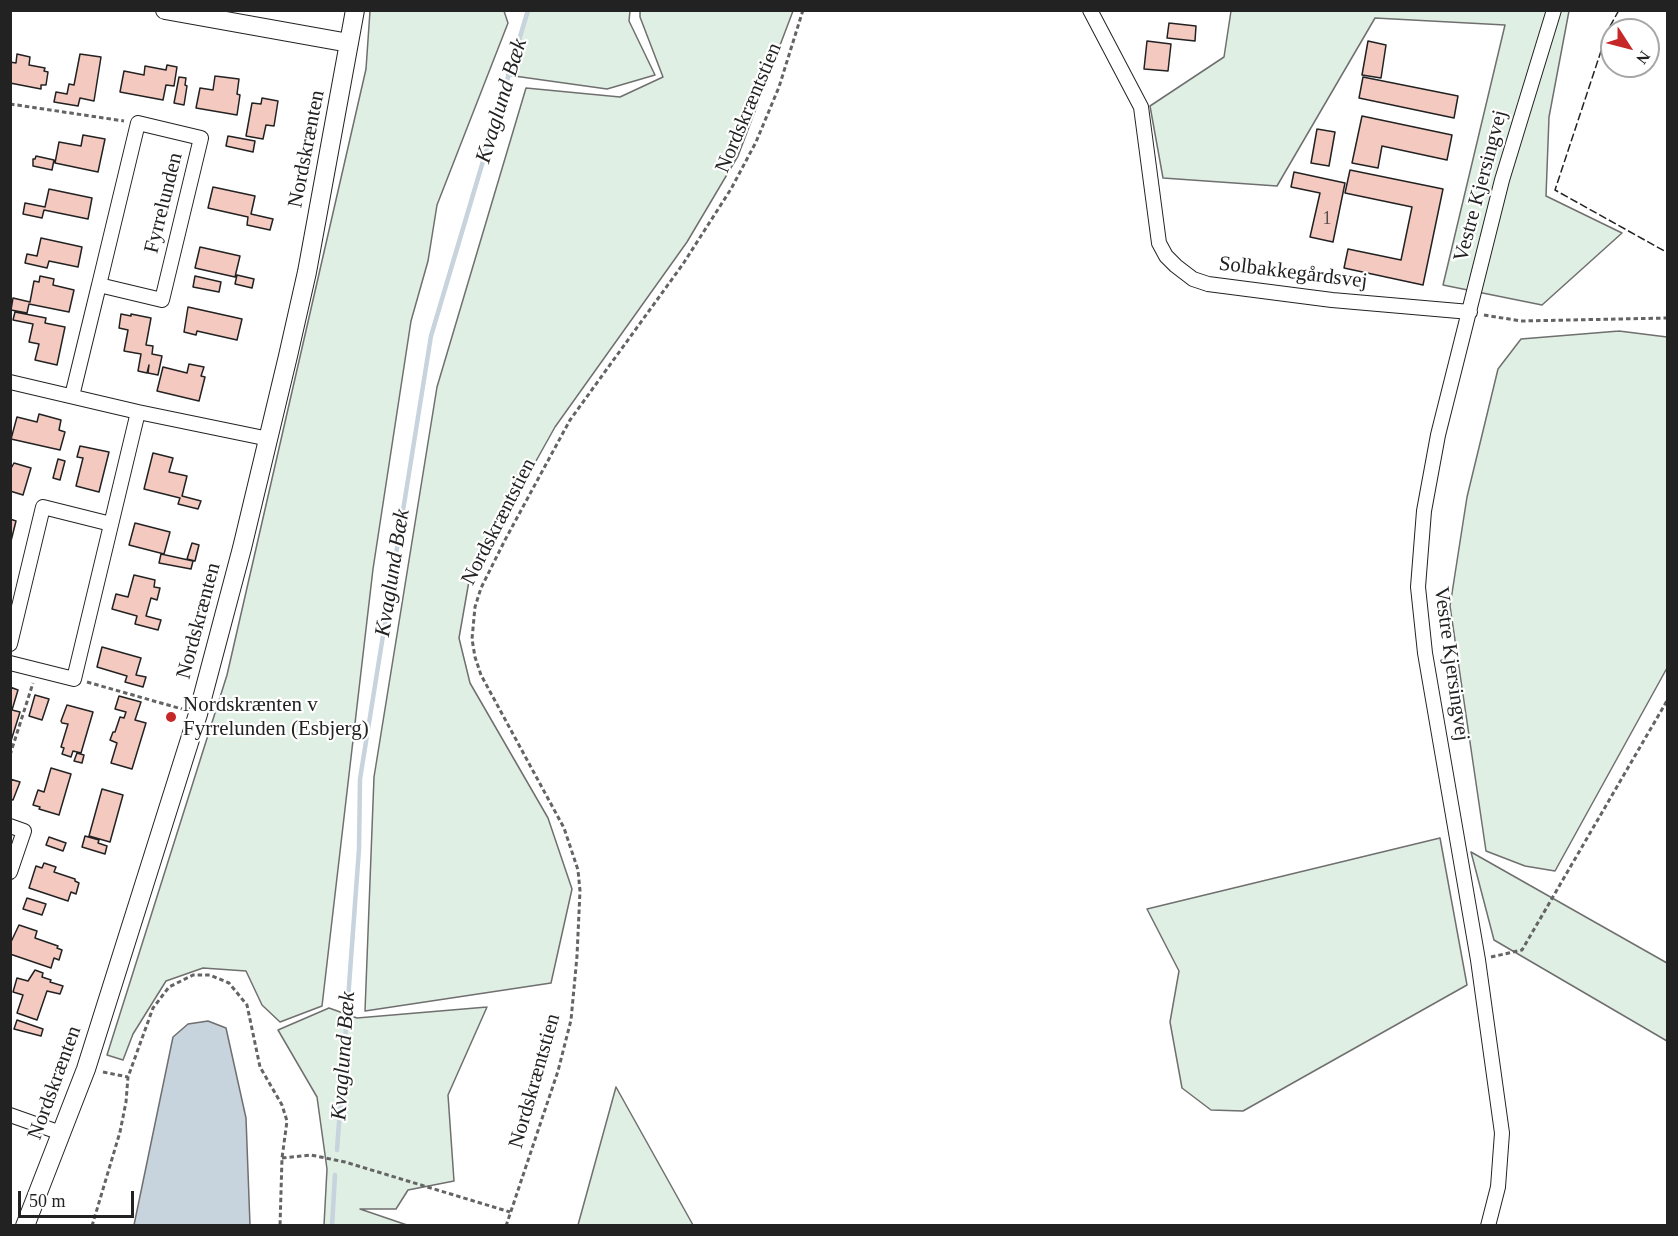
<!DOCTYPE html>
<meta charset="utf-8">
<style>
body{margin:0}
#map{position:relative;width:1678px;height:1236px;overflow:hidden;background:#fff;font-family:"Times New Roman",serif}
canvas{display:block}
.frame{position:absolute;inset:0;border:12px solid #222;pointer-events:none}
.north{position:absolute;left:1600px;top:18px;width:60px;height:60px;box-sizing:border-box;background:#fff;border:2px solid #a7a7a7;border-radius:50%;rotate:126deg;font-size:16px;font-weight:700;line-height:24px;text-align:center;color:#222}
.north::after{content:'';display:block;margin:auto;width:21px;height:27px;background:#c62828;clip-path:polygon(50% 0,100% 100%,50% 72%,0 100%)}
.scale{position:absolute;left:18px;top:1191px;width:116px;height:27px;box-sizing:border-box;border:3px solid #222;border-top:0;padding-left:8px;font-size:18px;line-height:21px;white-space:nowrap;color:#222;-webkit-text-stroke:4px #fff;paint-order:stroke}
</style>
<div id="map">
<canvas width="1678" height="1236"></canvas>
<div class="frame"></div>
<div class="north">N</div>
<div class="scale">50 m</div>
</div>
<script>
const g = document.querySelector('canvas').getContext('2d');
g.lineJoin = 'round';
function fillPath(path, color) { g.fillStyle = color; g.fill(path, 'evenodd'); }
const poly = rows => new Path2D(rows.map(r => 'M' + r).join(''));
function stroke(path, color, width, dash) { g.strokeStyle = color; g.lineWidth = width; g.lineCap = dash ? 'butt' : 'round'; g.setLineDash(dash || []); g.stroke(path); }
function label(font, color, halo, rows, align = 'center') {
  g.font = font + ' "Times New Roman",serif'; g.lineWidth = 4.5; g.setLineDash([]); g.textBaseline = 'middle'; g.strokeStyle = halo; g.fillStyle = color; for (const [text, x, y, turn = 0] of rows) {
    g.save(); g.translate(x, y); g.rotate((+turn || 0) * Math.PI / 180); g.textAlign = isNaN(turn) ? turn : align; if (halo) g.strokeText(text, 0, 0); g.fillText(text, 0, 0); g.restore();
  }
}
const green = poly([
 [370,11,504,11,508,23,437,205,428,261,411,321,373,569,322,1006,280,1022,262,1005,246,971,203,968,166,981,133,1034,123,1060,107,1055,227,675,366,69,370,11],
 [630,11,629,21,655,75,607,89,507,75,529,11,630,11],
 [640,11,793,11,738,156,687,242,555,427,469,581,459,638,470,683,548,818,572,889,551,983,365,1011,374,777,437,387,526,88,620,97,663,77,640,17,640,11],
 [1231,11,1569,11,1549,117,1546,196,1622,233,1542,305,1443,285,1505,25,1375,18,1277,186,1163,178,1150,106,1224,57,1231,11],
 [1619,331,1667,337,1667,668,1555,871,1525,866,1486,851,1450,606,1467,497,1498,369,1521,339,1619,331],
 [1440,838,1467,985,1243,1111,1211,1110,1182,1088,1170,1022,1179,971,1147,909,1440,838],
 [1471,852,1667,963,1667,1041,1494,940,1471,852],
 [487,1007,448,1095,454,1181,408,1190,396,1209,360,1209,407,1225,324,1225,327,1169,317,1097,278,1030,329,1008,357,1018,487,1007],
 [616,1087,693,1225,578,1225,616,1087]
]);
const water = poly([
 [208,1021,226,1028,246,1118,250,1225,134,1225,173,1037,188,1024,208,1021]
]);
const stream = poly([
 [337,1150,359,849,360,779,431,336,528,10],
 [332,1226,335,1175]
]);
const building = poly([
 [1169,23,1196,26,1195,41,1167,38,1169,23],
 [1147,41,1171,44,1168,71,1144,69,1147,41],
 [1368,41,1386,45,1381,78,1362,75,1368,41],
 [17,54,30,57,29,65,45,68,44,71,48,72,46,85,41,85,41,89,10,83,10,62,16,63,17,54],
 [80,54,101,57,94,101,80,98,78,106,54,102,56,92,67,94,69,84,74,85,80,54],
 [167,65,177,67,174,86,166,85,163,100,120,92,124,71,144,75,145,66,166,70,167,65],
 [215,76,239,79,237,94,240,95,237,115,196,108,200,88,213,90,215,76],
 [179,77,186,78,185,85,187,86,184,105,174,103,179,77],
 [1363,77,1458,96,1454,118,1359,98,1363,77],
 [262,98,278,101,274,126,266,125,263,139,246,136,252,103,261,104,262,98],
 [1362,116,1452,135,1447,160,1382,146,1378,168,1352,163,1362,116],
 [1317,129,1335,132,1329,166,1311,163,1317,129],
 [83,135,105,139,98,172,55,163,59,142,81,146,83,135],
 [228,136,255,141,253,152,226,146,228,136],
 [36,156,54,160,52,170,33,166,33,159,35,159,36,156],
 [1350,170,1443,189,1423,285,1344,268,1348,249,1401,260,1412,207,1345,193,1350,170],
 [1294,172,1345,183,1333,242,1310,237,1320,193,1291,187,1294,172],
 [213,187,255,196,251,214,273,219,270,230,247,225,248,217,208,208,213,187],
 [49,189,92,198,88,219,44,210,42,218,23,214,25,203,45,207,49,189],
 [41,238,82,247,78,267,49,261,47,268,25,263,27,254,37,256,41,238],
 [200,247,240,256,235,277,195,268,200,247],
 [237,275,254,279,252,288,235,284,237,275],
 [40,276,54,279,53,285,74,290,69,312,29,304,27,313,11,310,13,298,30,302,34,281,39,282,40,276],
 [195,276,221,282,219,292,193,287,195,276],
 [188,307,242,319,237,340,197,331,196,335,184,332,188,307],
 [15,312,46,318,45,323,65,327,57,365,35,360,39,344,29,342,33,324,13,320,15,312],
 [121,314,131,316,131,314,151,318,146,345,153,346,152,354,162,356,158,375,148,373,149,365,147,373,138,371,141,354,124,351,128,330,119,328,121,314],
 [189,364,204,367,201,376,205,377,199,401,157,391,163,367,187,373,189,364],
 [39,414,61,420,59,430,65,432,60,450,11,439,17,417,37,422,39,414],
 [80,446,109,452,99,492,76,486,83,458,77,457,80,446],
 [153,453,173,458,169,472,187,476,182,496,201,501,198,509,178,504,180,498,144,489,153,453],
 [58,459,65,461,60,480,53,478,58,459],
 [14,463,31,468,23,495,10,491,10,470,14,463],
 [10,519,16,521,11,541,10,541,10,519],
 [135,523,170,532,164,554,129,545,135,523],
 [192,543,199,545,195,561,187,559,192,543],
 [161,554,193,561,191,569,159,563,161,554],
 [134,575,155,580,154,587,160,588,157,600,151,598,146,616,161,620,158,630,135,624,137,616,112,609,116,594,128,597,134,575],
 [102,647,141,658,136,675,146,677,143,687,125,682,127,676,97,667,102,647],
 [10,687,18,690,12,710,20,712,10,744,10,687],
 [35,695,49,699,42,720,29,716,35,695],
 [119,696,141,702,135,720,146,723,132,769,111,763,117,743,110,740,113,732,115,732,120,717,124,718,126,712,115,709,119,696],
 [67,705,93,712,81,753,73,751,71,757,62,754,64,748,61,747,68,724,62,723,61,721,67,705],
 [77,753,84,755,82,763,74,761,77,753],
 [51,768,71,774,59,815,39,809,40,807,33,805,38,790,44,792,51,768],
 [10,779,20,782,13,800,10,799,10,779],
 [102,789,123,795,110,842,89,836,102,789],
 [85,836,99,840,98,843,107,846,105,854,82,847,85,836],
 [49,837,66,843,63,851,46,845,49,837],
 [44,863,56,867,54,872,75,879,75,881,79,883,76,894,71,892,68,901,29,888,36,866,42,868,44,863],
 [27,898,46,904,42,915,23,909,27,898],
 [19,925,37,931,35,938,58,946,57,948,62,950,59,960,54,958,51,968,10,954,10,944,19,925],
 [35,970,43,973,42,977,51,980,50,982,63,986,60,994,47,991,37,1020,17,1013,23,995,13,992,17,978,28,981,35,970],
 [17,1020,43,1029,41,1036,14,1029,17,1020]
]);
const path = poly([
 [10,104,124,121],
 [1484,315,1521,321,1668,318],
 [87,682,182,709],
 [10,755,33,683],
 [1491,957,1522,950,1668,699],
 [103,1072,128,1077],
 [282,1158,311,1155,345,1162,510,1212],
 [92,1226,120,1132,126,1102,128,1077,153,1008,169,987,193,975,210,975,229,983,247,1005,260,1067,282,1105,287,1121,282,1158,280,1226],
 [506,1226,558,1071,571,1020,577,956,580,891,578,870,564,828,481,675,475,657,472,639,475,607,481,588,505,540,570,420,683,264,731,189,756,142,779,87,803,10]
]);
const minor = poly([
 [1090,10,1141,107,1159,243,1166,256,1176,266,1193,279,1208,284,1332,300,1470,312],
 [10,382,138,412,269,439],
 [72,396,99,285,162,300,201,138,138,123,99,285],
 [10,644,43,507,111,524],
 [10,663,74,679,138,412],
 [10,826,24,831,10,872],
 [10,1115,61,1133],
 [1488,1226,1498,1187,1502,1133,1478,960,1425,653,1418,587,1424,511,1438,435,1502,180,1554,10]
]);
const tertiary = poly([
 [165,10,349,43],
 [25,1226,86,1069,198,714,242,548,288,356,307,272,355,10]
]);
const fence = poly([
 [1619,10,1608,30,1555,190,1668,253]
]);
const markers = [
 [171,717,6,"#c62828"]
];
const numberNames = [
 ["1",1327,219]
];
const streetNames = [
 ["Nordskræntstien",749,108,-67],
 ["Nordskrænten",307,149,-79],
 ["Vestre Kjersingvej",1481,186,-75],
 ["Fyrrelunden",164,203,-76],
 ["Solbakkegårdsvej",1293,273,7],
 ["Nordskræntstien",499,522,-63],
 ["Nordskrænten",199,621,-75],
 ["Vestre Kjersingvej",1451,664,82],
 ["Nordskræntstien",535,1081,-74],
 ["Nordskrænten",55,1083,-70]
];
const poiNames = [
 ["Nordskrænten v",183,705],
 ["Fyrrelunden (Esbjerg)",183,729]
];
const waterNames = [
 ["Kvaglund Bæk",502,101,-73],
 ["Kvaglund Bæk",393,573,-81],
 ["Kvaglund Bæk",344,1056,-86]
];
fillPath(green, '#e0efe3');
stroke(green, '#6f6f6f', 1.5);
fillPath(water, '#c7d3dd');
stroke(water, '#6f6f6f', 1.5);
stroke(stream, '#c7d3dd', 4.5);
fillPath(building, '#f3c9c0');
stroke(building, '#222', 1.5);
stroke(minor, '#222', 16);
stroke(tertiary, '#222', 20);
stroke(path, '#646464', 3, [4.5, 3]);
stroke(minor, '#fff', 14);
stroke(tertiary, '#fff', 18);
stroke(fence, '#222', 1.5, [8, 3]);
for (const [x, y, r, color] of markers) { const dot = new Path2D(); dot.arc(x, y, r, 0, 2 * Math.PI); g.fillStyle = color; g.fill(dot); stroke(dot, '#fff', 2); }
label('18px', '#564c4a', null, numberNames);
label('21px', '#222', '#fff', streetNames);
label('21px', '#222', '#fff', poiNames, 'left');
label('italic 22px', '#222', '#fff', waterNames);
</script>
